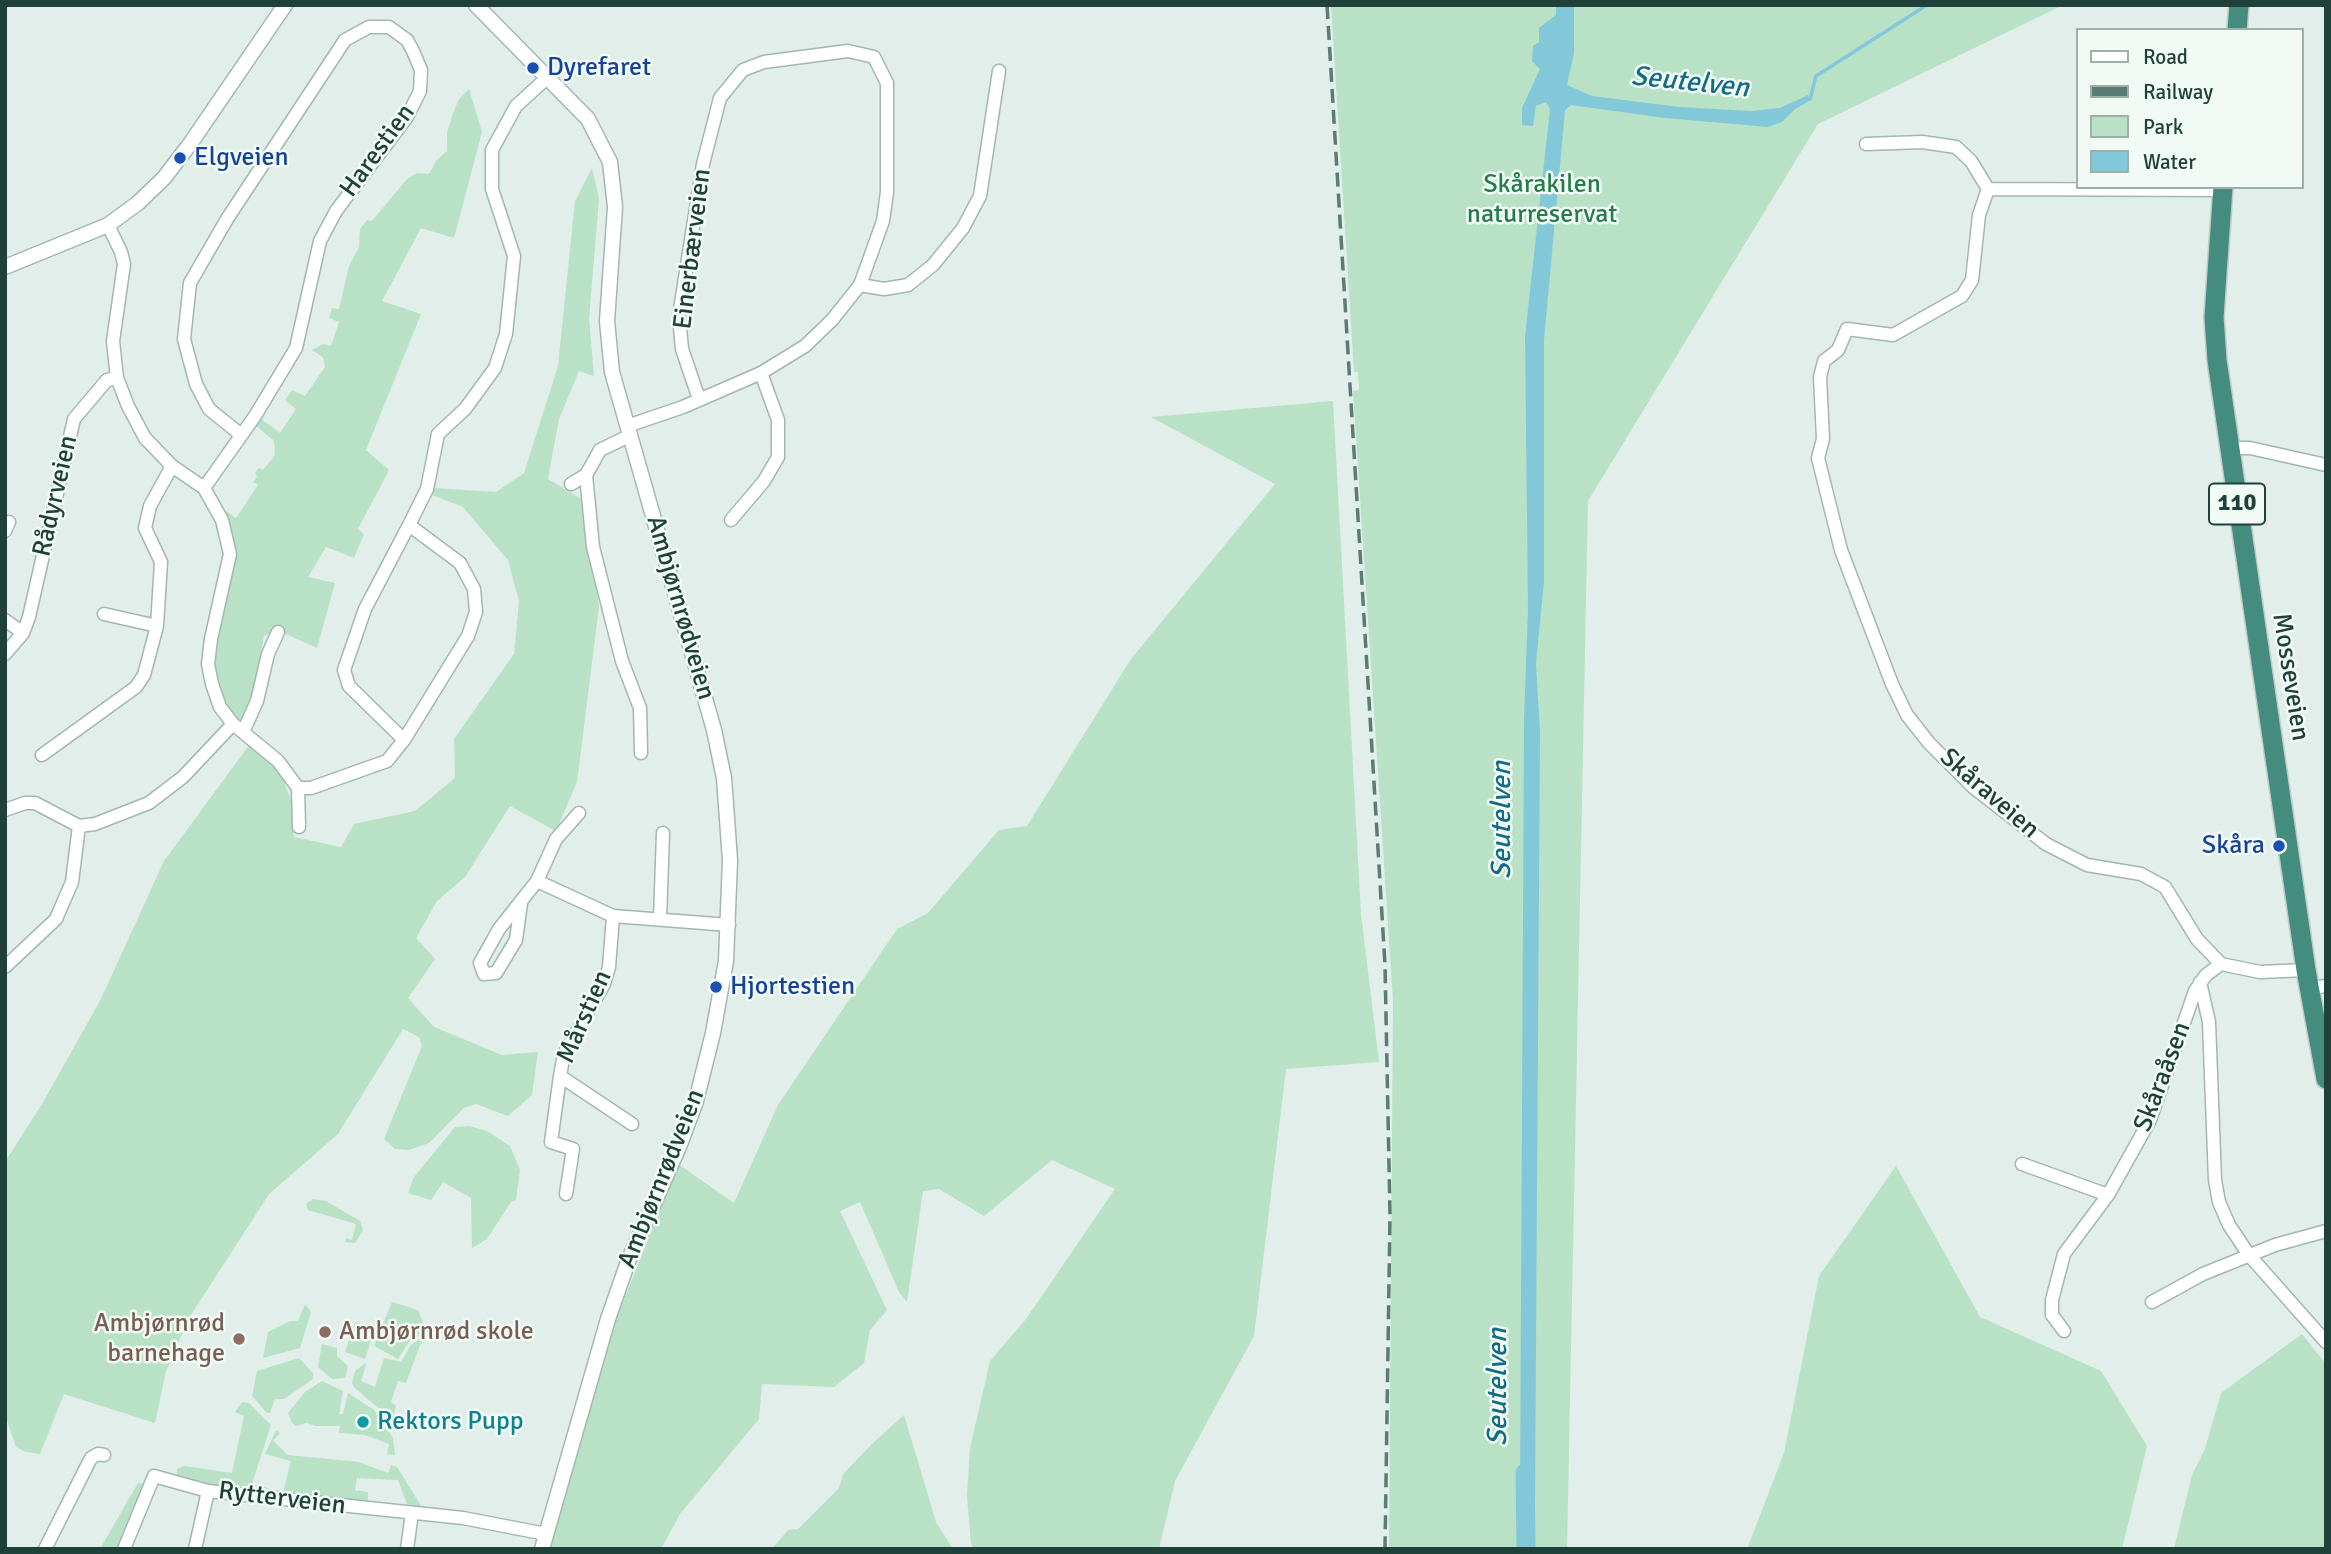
<!DOCTYPE html>
<meta charset="utf-8">
<style>
body{margin:0}
#map{position:relative;width:2331px;height:1554px;overflow:hidden;background:#e1eee9;font-family:Signika,sans-serif}
canvas{display:block}
.frame{position:absolute;inset:0;border:7px solid #1f4139;pointer-events:none}
.legend{position:absolute;left:2076px;top:28px;width:228px;height:161px;box-sizing:border-box;background:#f2faf6;border:2px solid #9eb0aa;margin:0;padding:9px 12px;list-style:none;font-size:21px;color:#1f4139}
.legend li{display:flex;align-items:center;gap:14px;height:35px}
.legend b{width:35px;border:2px solid #9eb0aa}
</style>
<div id="map">
<canvas width="2331" height="1554"></canvas>
<div class="frame"></div>
<ul class="legend">
<li><b style="height:9px;background:#fff"></b>Road</li>
<li><b style="height:9px;background:#5a7c74"></b>Railway</li>
<li><b style="height:19px;background:#b8e1c5"></b>Park</li>
<li><b style="height:19px;background:#83c8d9"></b>Water</li>
</ul>
</div>
<script>
const g = document.querySelector('canvas').getContext('2d');
g.lineJoin = 'round';
function fillPath(path, color) { g.fillStyle = color; g.fill(path, 'evenodd'); }
const poly = rows => new Path2D(rows.map(r => 'M' + r).join(''));
function stroke(path, color, width, dash) { g.strokeStyle = color; g.lineWidth = width; g.lineCap = dash ? 'butt' : 'round'; g.setLineDash(dash || []); g.stroke(path); }
function label(font, color, halo, rows, align = 'center') {
  g.font = font + ' Signika,sans-serif'; g.lineWidth = 5; g.setLineDash([]); g.textBaseline = 'middle'; g.strokeStyle = halo; g.fillStyle = color; for (const [text, x, y, turn = 0] of rows) {
    g.save(); g.translate(x, y); g.rotate((+turn || 0) * Math.PI / 180); g.textAlign = isNaN(turn) ? turn : align; if (halo) g.strokeText(text, 0, 0); g.fillText(text, 0, 0); g.restore();
  }
}
const green = poly([
 [1331,5,2063,5,1818,124,1588,501,1567,1548,1389,1549,1393,1001,1353,391,1359,390,1358,372,1354,372],
 [469,89,482,132,454,238,421,228,382,301,421,314,366,450,389,470,358,529,364,534,354,558,326,547,308,577,335,583,317,648,277,630,264,636,252,702,243,723,234,717,216,682,214,657,236,554,232,534,220,507,236,518,258,485,253,482,257,477,255,472,259,468,263,470,275,455,274,441,255,425,260,418,280,433,296,409,285,400,292,390,305,396,325,367,323,357,312,350,323,344,331,346,339,322,329,318,332,308,339,309,349,266,359,247,360,229,367,220,372,221,407,179,417,173,429,174,436,161,447,151,447,133,453,113,459,99],
 [592,168,599,198,589,319,594,376,579,371,559,419,548,479,583,500,599,606,577,782,556,831,510,806,465,877,437,901,416,938,435,959,408,998,434,1027,502,1055,538,1052,532,1095,508,1116,476,1104,464,1108,429,1143,409,1150,395,1149,384,1139,422,1046,419,1037,403,1029,338,1134,269,1194,189,1318,166,1371,155,1423,64,1394,40,1454,26,1452,16,1447,5,1415,5,1162,42,1104,100,1001,164,861,250,744,279,769,291,800,294,837,341,847,354,824,415,811,455,778,454,739,514,654,519,601,508,560,463,507,432,495,432,488,496,492,524,473,558,366,575,201],
 [1333,401,1361,914,1379,1062,1286,1069,1254,1336,1175,1481,1159,1549,974,1549,971,1543,967,1496,970,1448,990,1361,1026,1319,1115,1189,1052,1160,984,1216,939,1189,923,1191,907,1302,899,1292,860,1202,840,1211,887,1310,870,1330,864,1363,834,1387,762,1384,759,1419,680,1514,661,1549,547,1549,600,1360,678,1164,734,1203,778,1105,897,929,928,913,999,830,1027,826,1131,659,1275,484,1151,417],
 [469,1126,487,1131,510,1146,520,1170,516,1200,511,1202,487,1239,472,1248,471,1198,443,1182,431,1200,408,1193,414,1177,455,1127],
 [1896,1166,1980,1317,2101,1371,2147,1446,2122,1549,1747,1549,1784,1453,1819,1276],
 [313,1199,326,1201,360,1221,363,1230,355,1243,345,1242,346,1238,352,1240,356,1224,308,1210,306,1204],
 [392,1302,418,1310,425,1328,425,1332,409,1342,398,1359,374,1346],
 [305,1304,311,1312,300,1348,263,1358,268,1332,290,1321,298,1321],
 [355,1322,375,1328,365,1359,345,1352],
 [2302,1334,2326,1364,2326,1549,2174,1549,2192,1475,2205,1449,2221,1393],
 [419,1339,422,1340,406,1383,398,1381,391,1402,396,1406,392,1420,354,1387,352,1383,355,1371,367,1362,361,1381,375,1387,384,1358,401,1362,411,1345],
 [322,1344,337,1348,337,1356,348,1366,345,1378,332,1379,318,1367],
 [299,1358,313,1373,313,1379,284,1399,275,1399,270,1413,267,1413,252,1396,257,1371],
 [322,1381,343,1391,339,1414,343,1414,348,1393,374,1410,393,1438,395,1455,387,1454,389,1444,365,1435,339,1433,340,1426,315,1426,307,1423,296,1426,292,1423,288,1413,305,1392],
 [242,1402,249,1403,271,1425,250,1490,177,1480,177,1469,184,1466,232,1473,244,1416,235,1412],
 [904,1415,936,1522,953,1549,772,1549,788,1530,798,1529,839,1488,843,1474,874,1442],
 [276,1430,280,1433,273,1441,288,1455,359,1462,388,1473,391,1465,397,1467,423,1509,407,1504,398,1480,357,1478,355,1490,368,1492,368,1500,359,1505,255,1491,256,1485,283,1492,291,1461,265,1454],
 [138,1483,147,1484,120,1549,100,1549]
]);
const water = poly([
 [1556,5,1574,5,1574,53,1567,85,1592,96,1679,107,1752,111,1780,108,1808,95,1809,101,1795,109,1782,122,1768,127,1665,118,1571,105,1565,110,1544,340,1544,581,1536,663,1540,731,1535,1500,1520,1498,1524,719,1528,610,1525,336,1550,109,1546,102,1536,106,1533,126,1522,125,1522,108,1540,69,1532,61,1533,46,1539,42,1539,28,1556,15]
]);
const stream = poly([
 [1810,99,1816,76,1927,5]
]);
const river = poly([
 [1525,1473,1526,1549]
]);
const minor = poly([
 [1866,144,1922,142,1956,147,1971,161,1988,189],
 [2223,190,1988,189,1979,215,1972,280,1962,296,1893,335,1847,329,1838,350,1824,361,1820,377,1823,439,1818,458,1841,550,1892,684,1907,715,1929,743,1973,787,2046,844,2087,865,2141,874,2165,887,2197,939,2221,964,2260,972,2306,970],
 [108,225,121,252,124,264,113,341,117,378,128,406,145,438,172,466,204,488,222,520,230,554,211,639,208,664,212,684,220,707,233,724,278,761,298,788,299,827],
 [860,285,884,289,908,285,933,265,963,228,980,196,999,71],
 [627,426,683,407,761,373,805,346,832,320,860,285,883,221,887,192,887,83,874,57,848,51,764,62,743,70,720,98,703,164,679,316,682,349,699,399],
 [2228,448,2250,448,2326,465],
 [586,475,593,547,622,661,640,708,641,753],
 [571,484,586,475,600,450,629,436],
 [204,488,255,416,296,348,320,241,336,211,407,117,420,91,421,70,413,51,407,40,389,27,369,27,345,40,227,219,190,283,184,339,196,384,209,409,240,434],
 [731,520,764,481,778,457,778,420,761,373],
 [409,525,427,489,438,434,465,409,495,368,506,334,514,256,492,189,492,150,516,106,549,76],
 [5,531,9,522],
 [104,614,157,626],
 [5,620,23,633],
 [5,654,23,633,29,617,74,419,107,380,117,378],
 [243,732,257,701,268,654,278,632],
 [42,755,136,687,144,675,157,626,161,562,145,528,150,506,172,466],
 [298,788,311,788,387,761,404,740,468,636,476,612,474,589,460,563,409,525,365,609,344,670,349,686,404,740],
 [5,810,25,803,35,803,79,826],
 [537,881,556,839,579,813],
 [521,903,516,940,496,973,484,974,480,963,499,929,537,881,613,916,729,925],
 [660,919,663,833],
 [5,967,56,919,72,882,79,826,95,824,149,803,183,777,233,724],
 [2200,982,2209,1022,2215,1180,2219,1202,2229,1225,2249,1255,2326,1342],
 [2310,988,2326,986],
 [560,1076,632,1124],
 [2022,1164,2108,1195],
 [566,1194,573,1149,551,1142,560,1076,564,1054,604,984,609,967,613,916],
 [2152,1302,2203,1274,2275,1245,2326,1231],
 [2064,1331,2052,1315,2052,1300,2064,1254,2108,1195,2150,1120,2195,991,2206,975,2221,964],
 [45,1549,91,1458,98,1454,104,1455],
 [124,1549,154,1476,208,1491,463,1518,546,1534],
 [195,1549,208,1491],
 [407,1549,412,1513]
]);
const tertiary = poly([
 [476,5,588,119,610,162,615,207,607,321,612,372,714,730,724,778,730,860,726,961,713,1033,696,1101,679,1147,629,1259,608,1319,542,1549],
 [5,267,108,225,138,203,164,178,190,144,285,5]
]);
const trunk = poly([
 [2237,30,2239,5],
 [2223,187,2214,317,2217,360,2306,970,2326,1079]
]);
const rail = poly([
 [1327,5,1385,965,1390,1215,1385,1549]
]);
const markers = [
 [533,68,7,"#1a4fb4"],
 [180,158,7,"#1a4fb4"],
 [2279,846,7,"#1a4fb4"],
 [716,987,7,"#1a4fb4"],
 [325,1332,7,"#8d6e63"],
 [239,1339,7,"#8d6e63"],
 [363,1422,7,"#0f9aa8"]
];
const shields = [
 [2237,504,56]
];
const shieldNames = [
 ["110",2237,504]
];
const transitNames = [
 ["Dyrefaret",547,68],
 ["Elgveien",194,158],
 ["Skåra",2265,846,"right"],
 ["Hjortestien",730,987]
];
const streetNames = [
 ["Harestien",378,151,-54],
 ["Einerbærveien",693,249,-83],
 ["Rådyrveien",56,496,-77],
 ["Ambjørnrødveien",680,608,74],
 ["Mosseveien",2290,677,81],
 ["Skåraveien",1989,794,41],
 ["Mårstien",585,1017,-66],
 ["Skåraåsen",2163,1077,-69],
 ["Ambjørnrødveien",662,1179,-68],
 ["Rytterveien",282,1499,7]
];
const parkNames = [
 ["Skårakilen",1542,185],
 ["naturreservat",1542,215]
];
const educationNames = [
 ["Ambjørnrød",225,1324],
 ["barnehage",225,1354],
 ["Ambjørnrød skole",339,1332,"left"]
];
const cultureNames = [
 ["Rektors Pupp",377,1422]
];
const waterNames = [
 ["Seutelven",1690,83,6],
 ["Seutelven",1503,820,-90],
 ["Seutelven",1499,1387,-90]
];
fillPath(green, '#b8e1c5');
fillPath(water, '#83c8d9');
stroke(stream, '#83c8d9', 3.5);
stroke(river, '#83c8d9', 19);
stroke(minor, '#a3b7b1', 15);
stroke(tertiary, '#a3b7b1', 17);
stroke(trunk, '#c0cac8', 22);
stroke(minor, '#fff', 12);
stroke(tertiary, '#fff', 14);
stroke(trunk, '#448c7e', 19);
stroke(rail, '#5a7c74', 3.5, [14, 7]);
for (const [x, y, r, color] of markers) { const dot = new Path2D(); dot.arc(x, y, r, 0, 2 * Math.PI); g.fillStyle = color; g.fill(dot); stroke(dot, '#f2faf6', 2.5); }
for (const [x, y, w] of shields) { const box = new Path2D(); box.roundRect(x - w / 2, y - 20.5, w, 41, 5); g.fillStyle = '#f2faf6'; g.fill(box); stroke(box, '#1f4139', 2); }
label('bold 24px', '#1f4139', null, shieldNames);
label('26px', '#164399', '#f2faf6', transitNames, 'left');
label('26px', '#1f4139', '#f2faf6', streetNames);
label('26px', '#257c4a', '#f2faf6', parkNames);
label('26px', '#785e54', '#f2faf6', educationNames, 'right');
label('26px', '#0d838f', '#f2faf6', cultureNames, 'left');
label('italic 28px', '#126c84', '#f2faf6', waterNames);
</script>
